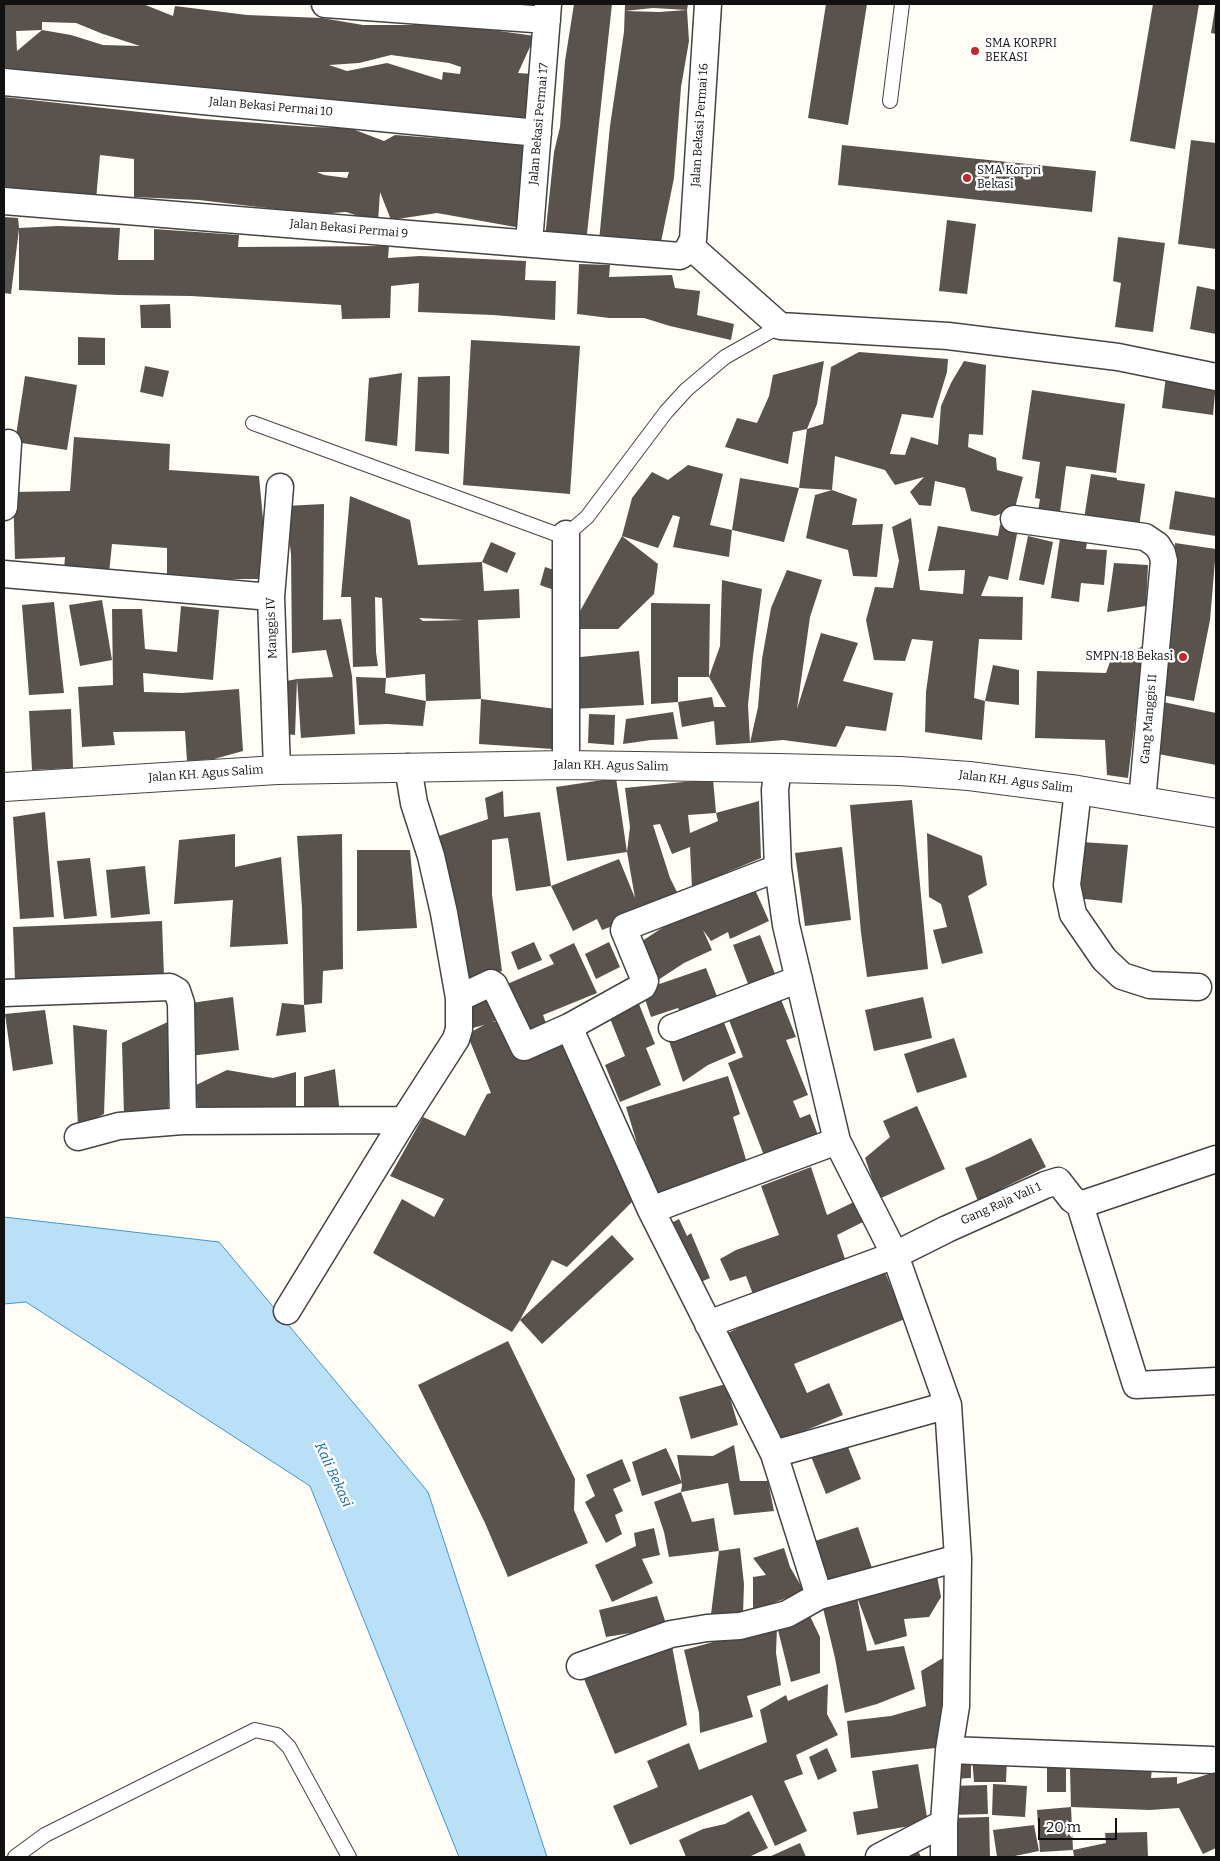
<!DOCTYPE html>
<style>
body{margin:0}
#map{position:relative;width:1220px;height:1861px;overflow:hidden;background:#fffdf5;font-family:Bitter,serif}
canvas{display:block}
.frame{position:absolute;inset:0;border:5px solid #111;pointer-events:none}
.scale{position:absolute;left:1038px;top:1818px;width:79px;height:22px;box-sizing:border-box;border:2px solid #111;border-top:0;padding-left:6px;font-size:15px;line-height:18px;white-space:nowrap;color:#111;-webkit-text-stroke:4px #fff;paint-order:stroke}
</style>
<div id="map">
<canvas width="1220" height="1861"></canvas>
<div class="frame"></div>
<div class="scale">20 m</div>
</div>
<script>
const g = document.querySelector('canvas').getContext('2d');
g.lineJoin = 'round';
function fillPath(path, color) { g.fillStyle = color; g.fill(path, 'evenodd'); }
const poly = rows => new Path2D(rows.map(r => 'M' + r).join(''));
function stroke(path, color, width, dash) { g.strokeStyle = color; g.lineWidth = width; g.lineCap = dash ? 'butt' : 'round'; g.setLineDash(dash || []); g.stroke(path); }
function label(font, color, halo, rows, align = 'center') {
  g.font = font + ' Bitter,serif'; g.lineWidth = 5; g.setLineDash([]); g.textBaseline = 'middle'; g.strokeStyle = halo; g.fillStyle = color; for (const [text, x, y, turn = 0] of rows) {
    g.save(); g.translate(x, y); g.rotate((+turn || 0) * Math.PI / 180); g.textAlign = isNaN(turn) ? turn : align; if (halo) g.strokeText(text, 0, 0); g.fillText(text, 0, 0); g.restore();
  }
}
const water = poly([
 [4,1217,219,1242,428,1492,547,1857,459,1857,310,1486,26,1302,4,1304,4,1217]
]);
const building = poly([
 [4,4,143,4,173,16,175,6,247,15,322,18,363,25,456,25,535,36,518,73,535,74,530,122,4,77],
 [42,22,76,23,103,34,140,46,103,45,71,35,42,30],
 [42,30,17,51,16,31],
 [391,55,449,63,461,67,460,74,443,72,442,80,387,63,347,71,329,65,359,63],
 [574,4,612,4,586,243,545,238,554,152,560,127,565,61],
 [625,4,688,4,687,10,689,41,681,87,674,178,661,242,599,241,610,126,624,32],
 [653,8,687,10,659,12,625,11],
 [826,4,867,4,848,125,808,118],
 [1153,4,1199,4,1175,149,1130,141],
 [1215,8,1216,8,1216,34,1211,33],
 [4,97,203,119,312,127,350,128,384,141,395,135,527,145,521,228,437,213,391,220,380,192,378,222,346,212,318,214,199,200,134,197,134,159,100,155,96,200,4,196],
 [317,172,349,172,347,178,324,175],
 [1191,140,1216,143,1216,249,1178,244],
 [842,145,1096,171,1092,212,838,185],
 [4,217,18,218,19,228,58,226,120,228,118,260,154,260,154,229,239,235,238,247,389,246,388,258,420,256,526,261,525,280,556,281,555,320,493,315,418,312,419,283,391,286,390,318,342,319,341,305,191,296,118,295,19,290,19,229,11,294,4,293],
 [947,220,976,224,967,294,939,291],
 [1118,237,1165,243,1153,332,1115,327,1121,283,1113,281],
 [579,264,610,265,609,277,672,275,675,288,700,291,697,315,734,324,731,340,670,326,644,318,609,318,577,314],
 [1197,286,1216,290,1216,334,1190,329],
 [170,304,171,328,141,328,140,305],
 [78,337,105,338,105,365,78,365],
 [471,340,580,346,570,494,463,485],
 [859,352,948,359,947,372,933,418,902,414,890,454,905,455,911,437,938,445,941,406,951,383,964,361,986,365,983,435,969,434,968,447,996,458,997,470,1023,477,1015,508,995,516,971,511,965,488,935,481,931,506,919,505,910,492,924,477,895,485,885,470,835,456,832,490,799,488,807,429,793,432,788,464,725,447,737,418,757,423,769,396,773,375,824,361,817,404,807,429,823,424,831,367],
 [145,366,169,371,163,397,140,392],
 [402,373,397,446,365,441,369,378],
 [25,376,77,385,67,450,15,442],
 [450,376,449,454,415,451,418,377],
 [1166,376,1216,383,1213,415,1162,408],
 [1032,390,1125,404,1116,473,1066,466,1059,520,1037,517,1040,499,1035,498,1040,462,1022,459],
 [74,437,170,444,169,470,259,476,263,519,264,579,227,579,167,574,167,548,112,544,109,573,64,569,65,557,15,559,13,492,70,491],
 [688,465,723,474,710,525,732,530,740,478,799,488,784,542,732,530,729,557,673,547,680,517,673,515,658,548,622,536,632,498,652,472,668,480],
 [1091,474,1117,478,1117,480,1145,484,1139,527,1084,519],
 [832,490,857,499,852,525,883,524,877,577,853,576,848,550,806,538,815,495],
 [1175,491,1216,498,1216,536,1169,529],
 [350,496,410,520,418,565,482,562,484,591,519,589,520,618,478,620,481,699,426,701,425,674,386,678,382,598,375,597,376,652,378,666,353,667,351,597,341,597],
 [419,618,464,620,423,621],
 [324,504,323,620,341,619,352,676,355,734,301,738,297,679,333,677,326,650,292,653,291,554,285,506],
 [911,518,920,590,963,594,965,570,928,571,938,526,998,536,1000,525,1018,529,1008,580,989,576,981,596,1023,597,1022,640,979,639,974,698,985,701,982,740,925,732,926,692,933,641,912,639,905,661,874,660,866,620,875,587,893,588,899,561,892,527],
 [622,536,658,564,654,594,618,629,570,629],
 [1028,536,1053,542,1044,585,1019,580],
 [1060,538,1087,542,1086,549,1107,550,1104,585,1081,583,1079,602,1051,598],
 [491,542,516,553,507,573,482,562],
 [1175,543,1216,549,1210,620,1194,701,1156,694,1169,614],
 [1114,563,1148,565,1146,606,1107,612],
 [545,567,560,572,554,590,540,585],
 [787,570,822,580,810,617,797,709,821,633,858,643,843,681,893,693,886,731,846,726,836,747,783,740,750,743,716,745,714,721,682,727,678,702,712,697,714,707,726,707,709,677,720,646,722,580,762,589,753,656,748,705,750,743,758,707,762,659,771,608],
 [102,600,112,660,80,666,69,605],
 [54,602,64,693,29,695,22,605],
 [651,603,710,604,709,677,678,677,678,702,651,704],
 [181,606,219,610,213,680,143,673,144,692,182,693,239,689,243,751,214,759,187,761,185,731,113,732,115,745,82,747,78,687,113,685,112,609,142,609,145,649,177,652],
 [1144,646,1128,778,1107,775,1105,740,1035,738,1037,671,1106,673,1111,659],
 [639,651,644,705,573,709,571,658],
 [993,665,1019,670,1019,705,985,701],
 [356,677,386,678,385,693,426,701,423,726,387,724,359,725],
 [297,679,295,735,276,733,276,683],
 [481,699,556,709,553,749,479,744],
 [1163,702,1216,713,1216,765,1153,753],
 [71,709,73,768,32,770,29,711],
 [673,712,678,739,651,740,623,744,626,719],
 [589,714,615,715,614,745,588,743],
 [616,778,627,852,567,861,556,787],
 [713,779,716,813,688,815,690,833,718,821,716,813,759,801,761,858,730,871,692,889,690,847,672,854,660,824,653,825,670,878,681,900,602,930,597,919,573,931,551,886,619,859,635,898,627,852,630,827,625,788],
 [503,791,504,817,540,812,551,886,516,891,508,838,492,840,492,895,502,971,463,984,436,837,488,819,485,798],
 [912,800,928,969,867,977,861,933,850,805],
 [45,812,54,917,20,919,13,817],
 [927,833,982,856,987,885,968,896,983,953,942,964,933,930,947,927,941,904,929,897],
 [235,834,235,867,281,857,288,944,230,947,233,900,174,904,179,840],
 [342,834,343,969,323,971,322,1003,304,1005,306,1032,276,1036,282,1003,304,1005,302,908,297,836],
 [1081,842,1128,845,1122,903,1076,898],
 [842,847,851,920,805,926,795,853],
 [357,850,410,850,417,928,357,931],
 [90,858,97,916,64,919,57,861],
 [145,866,150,914,111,918,106,870],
 [753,885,769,921,730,939,728,932,711,941,703,930,712,950,684,963,655,982,633,947,662,928,659,921],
 [162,921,164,977,15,981,13,927],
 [760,935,777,979,750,989,733,945],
 [534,942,542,960,518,970,511,952],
 [609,942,620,967,596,979,585,954],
 [574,943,597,993,543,1015,547,1026,520,1037,500,987,554,964,549,955],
 [706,968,718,999,680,1013,678,1008,651,1017,642,990],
 [492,989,505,1018,492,1022,500,1021,513,1055,562,1032,632,1202,567,1267,552,1260,520,1320,612,1235,634,1259,542,1344,520,1320,512,1332,373,1253,402,1199,434,1217,444,1199,390,1176,423,1117,465,1136,487,1094,491,1093,467,1034,484,1025,473,1028,464,998],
 [778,992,796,1037,786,1040,808,1095,793,1101,800,1118,810,1114,821,1143,767,1163,728,1063,743,1057,726,1012],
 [233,997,239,1050,190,1056,184,1004],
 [923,997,932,1038,874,1051,865,1010],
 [639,1004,655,1044,646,1048,661,1085,620,1102,605,1065,625,1056,609,1016],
 [45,1010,53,1064,13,1071,5,1014],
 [723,1020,736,1053,708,1065,683,1082,669,1041],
 [170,1021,168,1111,124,1115,122,1043],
 [73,1025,107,1030,104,1114,78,1127],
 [954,1038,967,1077,917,1093,904,1054],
 [335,1069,340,1114,304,1116,304,1077],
 [227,1070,273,1078,296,1072,296,1111,198,1115,196,1085],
 [728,1076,740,1114,733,1117,748,1166,653,1196,626,1107],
 [917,1106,945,1169,879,1199,865,1158,890,1137,883,1121],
 [1031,1138,1046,1167,1003,1188,1006,1200,981,1209,965,1168,989,1158],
 [811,1167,827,1215,856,1201,865,1221,837,1235,848,1268,756,1302,746,1276,730,1281,720,1259,736,1250,779,1235,761,1186],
 [679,1219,687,1236,691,1233,710,1278,696,1284,665,1226],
 [884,1270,905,1319,794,1364,807,1393,829,1383,843,1415,770,1445,718,1338,768,1313],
 [508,1341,575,1479,574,1510,588,1543,508,1577,485,1523,418,1385],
 [726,1384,738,1425,691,1439,679,1397],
 [843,1435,861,1479,826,1494,808,1449],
 [734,1445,740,1481,768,1481,774,1511,734,1515,728,1483,681,1492,682,1485,677,1455,713,1456],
 [666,1448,682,1483,642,1496,632,1462],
 [622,1459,631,1481,613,1489,623,1511,615,1515,622,1534,606,1543,585,1502,595,1496,586,1475],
 [681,1492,692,1522,714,1518,719,1551,740,1548,744,1584,743,1614,711,1614,719,1551,669,1557,664,1532,654,1502],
 [858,1527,873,1571,829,1586,815,1541],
 [654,1528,660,1555,642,1559,653,1583,612,1602,595,1565,636,1546,634,1533],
 [784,1548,790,1567,804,1591,753,1611,753,1577,766,1575,753,1558],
 [936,1571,941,1597,929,1617,904,1619,907,1636,875,1645,857,1597],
 [657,1596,667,1627,606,1637,599,1610],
 [857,1597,867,1651,904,1646,915,1689,877,1704,845,1713,835,1658,822,1604],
 [808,1612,820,1637,820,1673,791,1682,777,1626,776,1653,781,1685,747,1696,753,1717,700,1733,699,1713,684,1650,746,1633],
 [672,1646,687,1725,615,1754,584,1679],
 [943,1658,945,1701,944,1727,935,1748,851,1758,847,1721,891,1716,926,1706,921,1671],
 [828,1684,827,1714,838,1735,796,1755,803,1774,784,1781,807,1831,775,1846,752,1795,630,1845,613,1806,658,1787,647,1761,689,1743,699,1770,767,1742,760,1710,786,1695,788,1701],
 [827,1748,837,1771,818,1780,809,1757],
 [955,1757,971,1758,971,1778,952,1779],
 [972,1757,1007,1758,1006,1782,974,1782],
 [1047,1760,1066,1760,1066,1792,1047,1792],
 [918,1764,928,1823,857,1835,853,1812,878,1808,872,1771],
 [1107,1767,1152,1769,1151,1778,1177,1777,1177,1784,1215,1772,1216,1848,1203,1854,1179,1808,1150,1810,1071,1807,1070,1769],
 [993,1784,1027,1786,1025,1817,992,1815],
 [987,1785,988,1814,951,1815,950,1786],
 [1071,1807,1073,1850,1040,1852,1037,1810],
 [749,1811,768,1848,749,1857,686,1857,679,1840,703,1829,725,1824],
 [989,1817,990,1857,953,1857,952,1818],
 [1034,1825,1039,1851,1010,1857,997,1857,993,1830],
 [1147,1832,1148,1857,1074,1857,1073,1850,1106,1843,1105,1833],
 [800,1843,806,1857,769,1857],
 [916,1846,921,1857,892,1857]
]);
const service = poly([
 [890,101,902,4],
 [253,423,556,534,566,534,572,530,587,517,666,412,686,390,725,357,780,326],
 [15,1857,45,1835,255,1730,277,1735,289,1747,349,1857]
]);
const minor = poly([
 [325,4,547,20],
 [4,82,538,133],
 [4,201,680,256,687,251,693,240,708,4],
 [529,243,548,4],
 [691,247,780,326,948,336,1118,357,1216,377],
 [4,507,8,443],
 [1014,519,1145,537,1157,545,1162,553,1164,561,1142,801],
 [566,534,566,765],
 [4,574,271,597],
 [778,768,775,790,778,868,786,925,837,1141,895,1255,948,1405,958,1558,956,1706,949,1750,944,1823,944,1857],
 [277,770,271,597,280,487],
 [1078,790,1067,885,1073,914,1104,959,1122,976,1150,985,1198,987],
 [778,868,625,927,624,930,645,981,643,986,569,1027,651,1210,774,1454,819,1596],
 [4,993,170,987,177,991,181,1003,183,1121],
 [459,998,491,983,494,985,524,1047,569,1027],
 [672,1028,799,979],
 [78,1137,119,1126,183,1121,404,1120],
 [1080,1205,1136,1385,1216,1381],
 [651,1210,837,1141],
 [287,1311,404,1120,456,1039,459,1029,459,998,444,913,431,856,414,803,408,767],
 [708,1324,895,1255,947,1229,1045,1185,1058,1181,1072,1199,1080,1205,1216,1159],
 [774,1454,948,1405],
 [580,1666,671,1634,707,1628,740,1626,787,1614,819,1596,958,1558],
 [949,1750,1212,1760],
 [879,1857,944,1823]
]);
const tertiary = poly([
 [4,787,277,770,566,765,778,768,900,771,969,776,1078,790,1216,813]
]);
const markers = [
 [975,51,5,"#c4262e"],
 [967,178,5,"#c4262e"],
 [1183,657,5,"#c4262e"]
];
const poiNames = [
 ["SMA KORPRI",985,44],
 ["BEKASI",985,58],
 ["SMA Korpri",977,171],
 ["Bekasi",977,185],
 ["SMPN 18 Bekasi",1173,657,"right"]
];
const streetNames = [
 ["Jalan Bekasi Permai 10",271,107,5],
 ["Jalan Bekasi Permai 17",539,124,-85],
 ["Jalan Bekasi Permai 16",700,125,-86],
 ["Jalan Bekasi Permai 9",349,229,5],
 ["Manggis IV",272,628,-92],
 ["Gang Manggis II",1149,719,-85],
 ["Jalan KH. Agus Salim",611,766,1],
 ["Jalan KH. Agus Salim",206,774,-4],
 ["Jalan KH. Agus Salim",1016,782,7],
 ["Gang Raja Vali 1",1001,1204,-24]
];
const waterNames = [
 ["Kali Bekasi",333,1475,65]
];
fillPath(water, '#b9e0f7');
stroke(water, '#3f96cf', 1);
fillPath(building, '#5a524d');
stroke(service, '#444', 16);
stroke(minor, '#444', 29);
stroke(tertiary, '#444', 30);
stroke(service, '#fff', 14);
stroke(minor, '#fff', 26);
stroke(tertiary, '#fff', 28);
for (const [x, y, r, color] of markers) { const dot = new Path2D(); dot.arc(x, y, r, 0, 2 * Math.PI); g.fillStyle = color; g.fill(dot); stroke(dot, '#fff', 2); }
label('12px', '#111', '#fff', poiNames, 'left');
label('12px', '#111', '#fff', streetNames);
label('italic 14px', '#1768a6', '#fff', waterNames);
</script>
